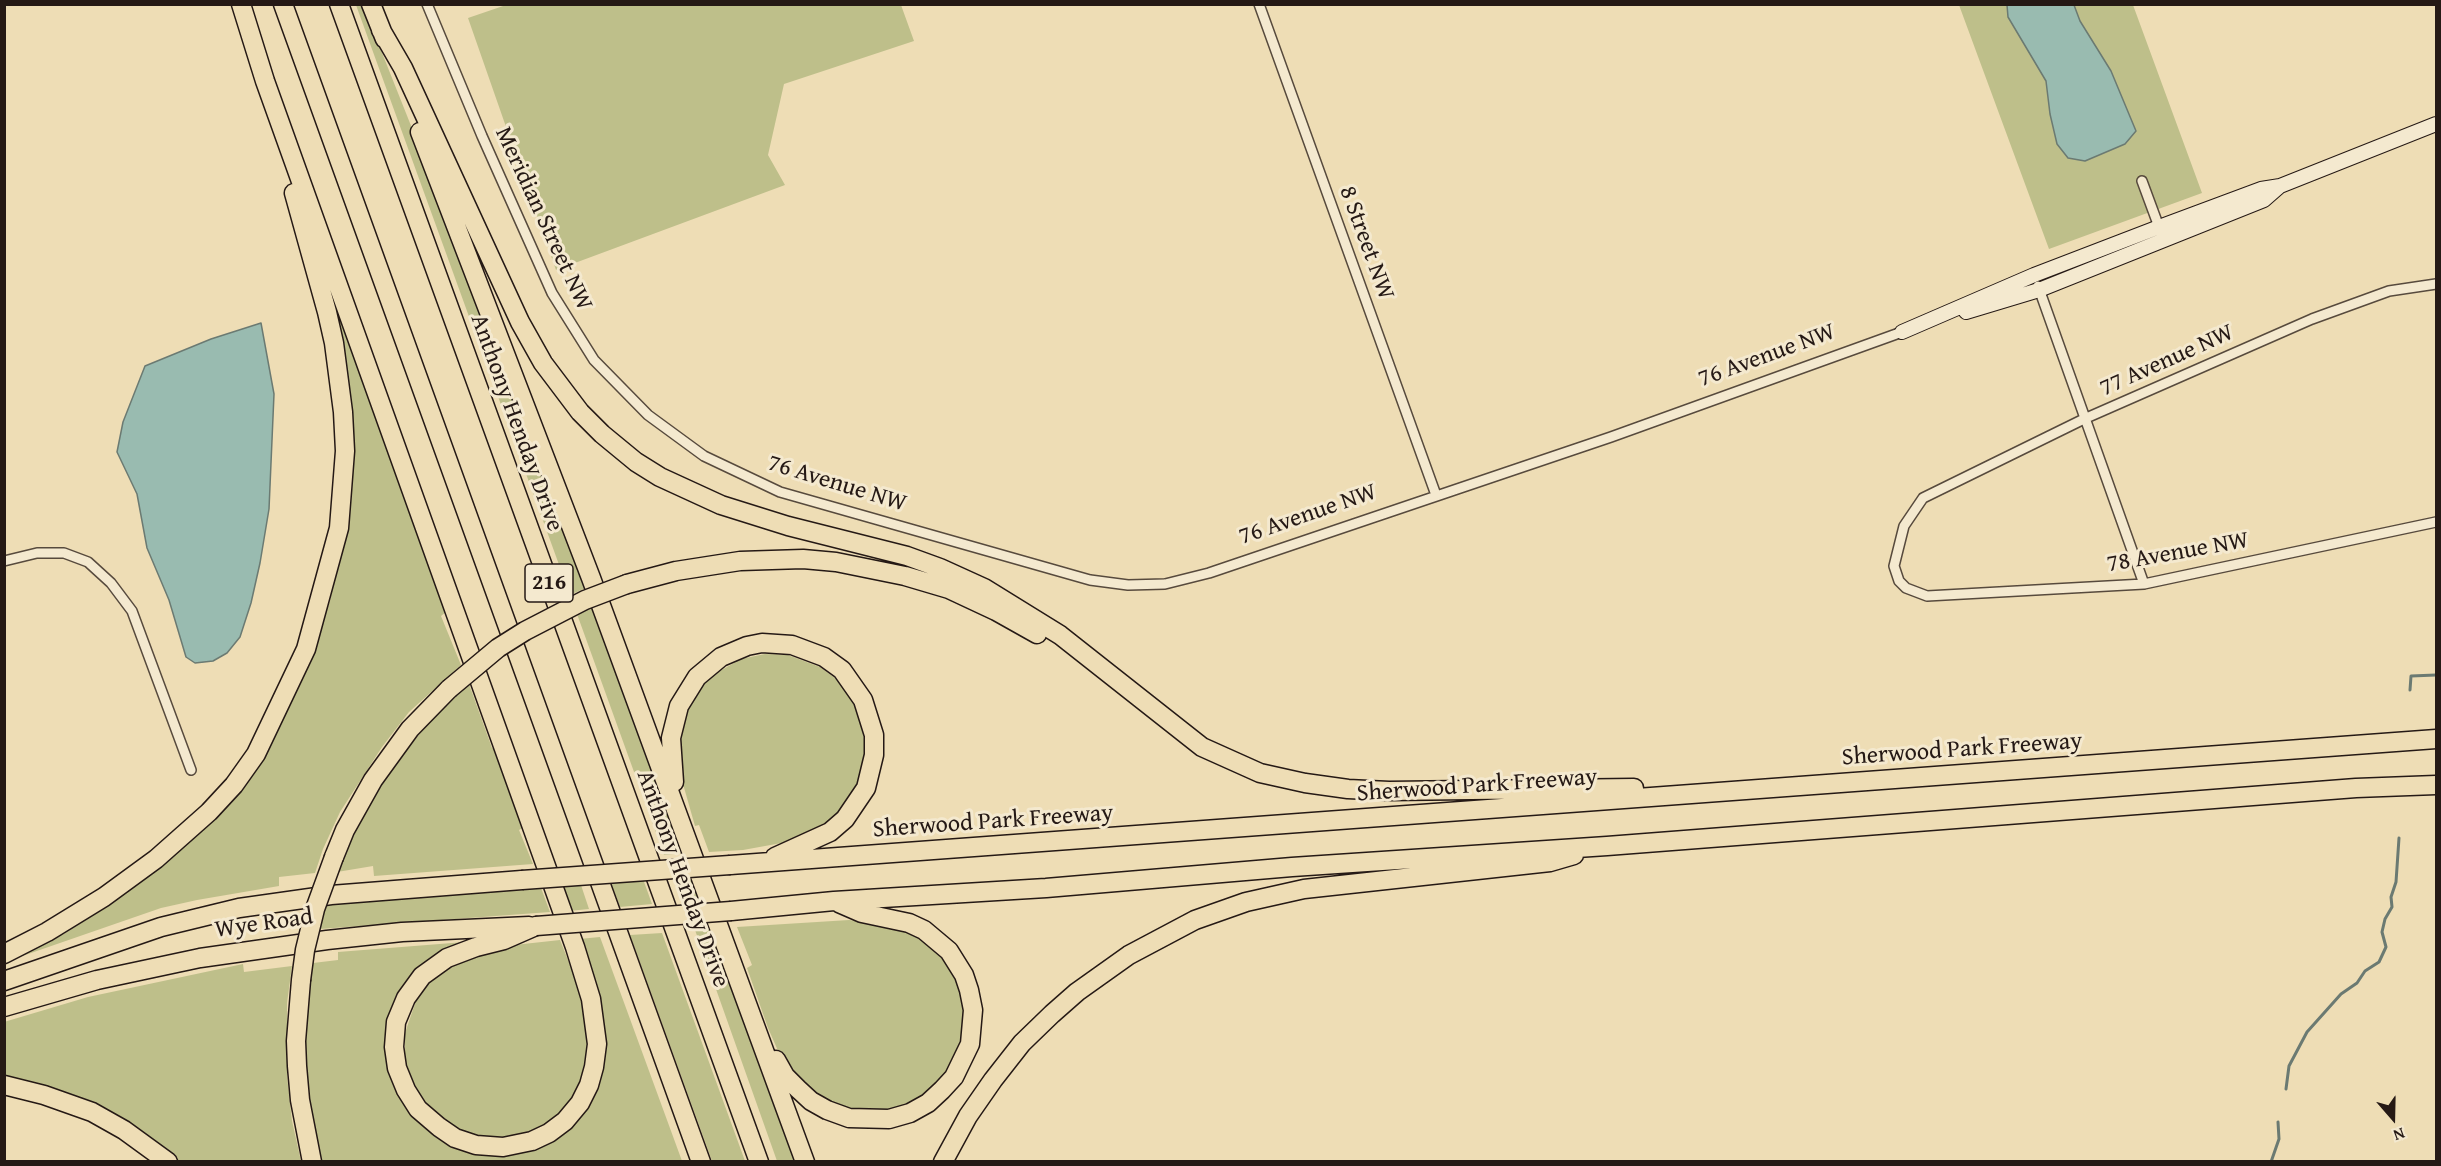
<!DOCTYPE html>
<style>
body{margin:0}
#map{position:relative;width:2441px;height:1166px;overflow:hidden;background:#eeddb5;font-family:"Gentium Book Plus",serif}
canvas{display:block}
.frame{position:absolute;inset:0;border:6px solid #251915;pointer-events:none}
.north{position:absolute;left:2363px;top:1088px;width:60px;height:60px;-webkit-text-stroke:4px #f4e9cf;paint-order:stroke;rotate:160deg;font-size:16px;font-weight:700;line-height:24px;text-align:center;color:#251915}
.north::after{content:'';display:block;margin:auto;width:21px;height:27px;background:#251915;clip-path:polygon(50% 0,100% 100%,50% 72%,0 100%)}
</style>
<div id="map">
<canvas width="2441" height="1166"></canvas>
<div class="frame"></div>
<div class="north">N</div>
</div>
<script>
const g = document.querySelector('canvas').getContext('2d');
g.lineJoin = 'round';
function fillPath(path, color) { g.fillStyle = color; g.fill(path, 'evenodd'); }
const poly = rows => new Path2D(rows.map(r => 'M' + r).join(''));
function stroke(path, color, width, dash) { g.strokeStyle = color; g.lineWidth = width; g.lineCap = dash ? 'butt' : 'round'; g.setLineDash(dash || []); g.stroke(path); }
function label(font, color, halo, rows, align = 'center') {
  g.font = font + ' "Gentium Book Plus",serif'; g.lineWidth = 6; g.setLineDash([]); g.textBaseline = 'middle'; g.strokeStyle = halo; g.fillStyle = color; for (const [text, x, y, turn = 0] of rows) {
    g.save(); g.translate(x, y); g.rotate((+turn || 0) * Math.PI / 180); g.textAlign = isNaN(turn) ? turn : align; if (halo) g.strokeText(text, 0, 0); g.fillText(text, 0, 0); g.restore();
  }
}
const green = poly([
 [356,5,363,5,431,176,588,587,570,595],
 [506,5,901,5,914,41,784,84,768,155,785,185,556,270,468,18],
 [1959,5,2133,5,2202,193,2049,249],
 [316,248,447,611,441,616,461,665,409,712,382,747,340,812,323,849,315,873,279,877,279,886,197,900,161,908,5,962,5,958,64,934,96,913,144,880,184,845,307,665,330,601,339,560,346,508],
 [595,606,685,853,664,855,577,614],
 [765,654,788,655,820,667,839,681,853,699,865,732,866,763,859,786,836,816,822,827,787,842,743,850,709,852,699,825,695,826,683,784,679,741,686,711,703,685,713,675,741,659],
 [469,684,492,748,498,748,526,826,519,830,533,864,374,876,373,866,337,872,362,817,393,767,426,726],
 [693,877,702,900,684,902,675,878],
 [643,879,652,904,620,907,611,883],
 [581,885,589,909,569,911,561,886],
 [541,888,550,912,320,929,326,904],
 [849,920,890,925,922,938,940,952,958,979,966,1010,961,1051,937,1088,900,1109,852,1112,820,1099,793,1074,779,1053,768,1028,747,968,752,965,737,927],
 [712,929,797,1161,777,1161,695,930],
 [662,933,745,1161,712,1161,630,935],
 [600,937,682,1161,320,1161,312,1127,304,1059,304,1013,313,963,338,960,338,952,465,942,407,987,393,1073,459,1146,559,1134,604,1035,598,997,579,939],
 [560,940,570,965,576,963,591,1016,586,1080,560,1116,536,1131,507,1139,490,1139,448,1126,424,1103,414,1088,405,1063,405,1033,419,992,435,974,451,963,496,947],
 [243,964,244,972,292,966,287,1003,287,1076,292,1121,301,1161,176,1161,5,1080,4,1022,88,997]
]);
const water = poly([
 [2007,5,2074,5,2080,21,2111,71,2136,131,2125,144,2085,161,2068,158,2057,144,2050,114,2046,81,2008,17,2007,5],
 [261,323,274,394,269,509,260,563,251,603,240,637,227,653,213,661,195,663,186,657,169,600,147,548,137,494,117,452,123,422,145,366,211,339,261,323]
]);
const stream = poly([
 [2410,690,2411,676,2436,675],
 [2286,1089,2289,1066,2307,1032,2341,994,2357,983,2365,971,2379,962,2386,947,2382,932,2385,919,2392,907,2391,897,2396,882,2399,838],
 [2271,1162,2279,1139,2278,1122]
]);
const street = poly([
 [427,4,482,136,552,293,594,360,648,415,704,456,780,492,1090,580,1128,585,1165,584,1209,573,1611,437,1902,332],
 [1259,4,1436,495],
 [2142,181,2159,227],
 [2436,284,2389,291,2312,319,2084,419,1923,498,1904,526,1894,566,1899,581,1906,588,1927,596,2144,584,2436,522],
 [2038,286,2144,584],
 [4,561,37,553,64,553,88,562,111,583,132,611,191,770]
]);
const secondary = poly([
 [1966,312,2039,290,2264,200,2280,186],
 [1902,332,2034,275,2159,227,2261,189,2280,186,2436,124]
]);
const highway = poly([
 [241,4,265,81,575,947,591,999,597,1044,594,1067,589,1085,580,1103,565,1121,549,1133,532,1141,503,1147,476,1145,455,1138,439,1127,418,1109,406,1090,397,1068,394,1047,396,1022,406,998,422,976,447,958,476,947,504,940,536,926],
 [283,4,701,1162],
 [339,4,759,1162],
 [371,4,385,39],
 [381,30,403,68,520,322,543,363,580,412,602,434,636,462,660,477,721,505,788,526,907,556,940,568,984,588,1060,635,1202,747,1260,773,1305,783,1348,789,1389,791,1634,788],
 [420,132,591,578,805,1162],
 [627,584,676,571,740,561,803,559,836,562,905,576,949,589,996,611,1037,634],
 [674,782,671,738,679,706,697,677,721,657,747,646,762,643,792,645,824,657,842,670,863,700,874,735,874,755,866,788,845,819,830,832,775,857],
 [334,857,345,830,373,780,410,729,449,689],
 [730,865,2436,739],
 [731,911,834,901,1046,888,1292,867,1607,846,2356,788,2436,785],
 [4,954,47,932,104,897,156,859,209,812,234,785,256,754,306,649,339,528,345,451,343,412,334,343,327,312,294,193],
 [301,980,296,1041,297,1066,300,1100,312,1162],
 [4,981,161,927,239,908,331,895,522,880],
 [4,1007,97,980,200,958,327,940,402,932,529,926],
 [776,1060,785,1076,798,1089,811,1101,827,1110,849,1118,889,1119,910,1113,928,1103,942,1090,954,1077,970,1044,973,1010,969,990,964,975,949,951,924,930,909,923,862,913,839,903],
 [4,1085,44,1095,92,1112,124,1130,168,1162],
 [943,1162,968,1116,993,1080,1022,1043,1052,1014,1077,992,1129,955,1195,920,1246,902,1304,889,1550,862,1574,855]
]);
const highwayBridge = poly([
 [449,689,498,648,525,631,585,600,627,584],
 [522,880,730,865],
 [536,926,731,911],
 [301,980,305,950,315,909,334,857]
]);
const shields = [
 [549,583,48]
];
const shieldNames = [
 ["216",549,583]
];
const streetNames = [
 ["Meridian Street NW",543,219,65],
 ["8 Street NW",1366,243,70],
 ["76 Avenue NW",1767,356,-20],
 ["77 Avenue NW",2167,361,-24],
 ["Anthony Henday Drive",516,423,70],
 ["76 Avenue NW",837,484,17],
 ["76 Avenue NW",1308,515,-19],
 ["78 Avenue NW",2178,553,-10],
 ["Sherwood Park Freeway",1962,750,-4],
 ["Sherwood Park Freeway",1477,786,-4],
 ["Sherwood Park Freeway",993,822,-4],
 ["Anthony Henday Drive",682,879,70],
 ["Wye Road",264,924,-8]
];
fillPath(green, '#bebf8a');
fillPath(water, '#99bbb0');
stroke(water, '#6b7a72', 1.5);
stroke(stream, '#6b7a72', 3);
stroke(street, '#574a3d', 12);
stroke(secondary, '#251915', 16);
stroke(highway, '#251915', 21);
stroke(street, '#f4e9cf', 9);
stroke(secondary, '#f4e9cf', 14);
stroke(highway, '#eeddb5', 18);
stroke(highwayBridge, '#251915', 21, []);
stroke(highwayBridge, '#eeddb5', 18);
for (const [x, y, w] of shields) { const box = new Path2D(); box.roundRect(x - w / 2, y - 19, w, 38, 4.5); g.fillStyle = '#f4e9cf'; g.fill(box); stroke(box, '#251915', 1.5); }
label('bold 22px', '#251915', null, shieldNames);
label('24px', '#251915', '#f4e9cf', streetNames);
</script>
